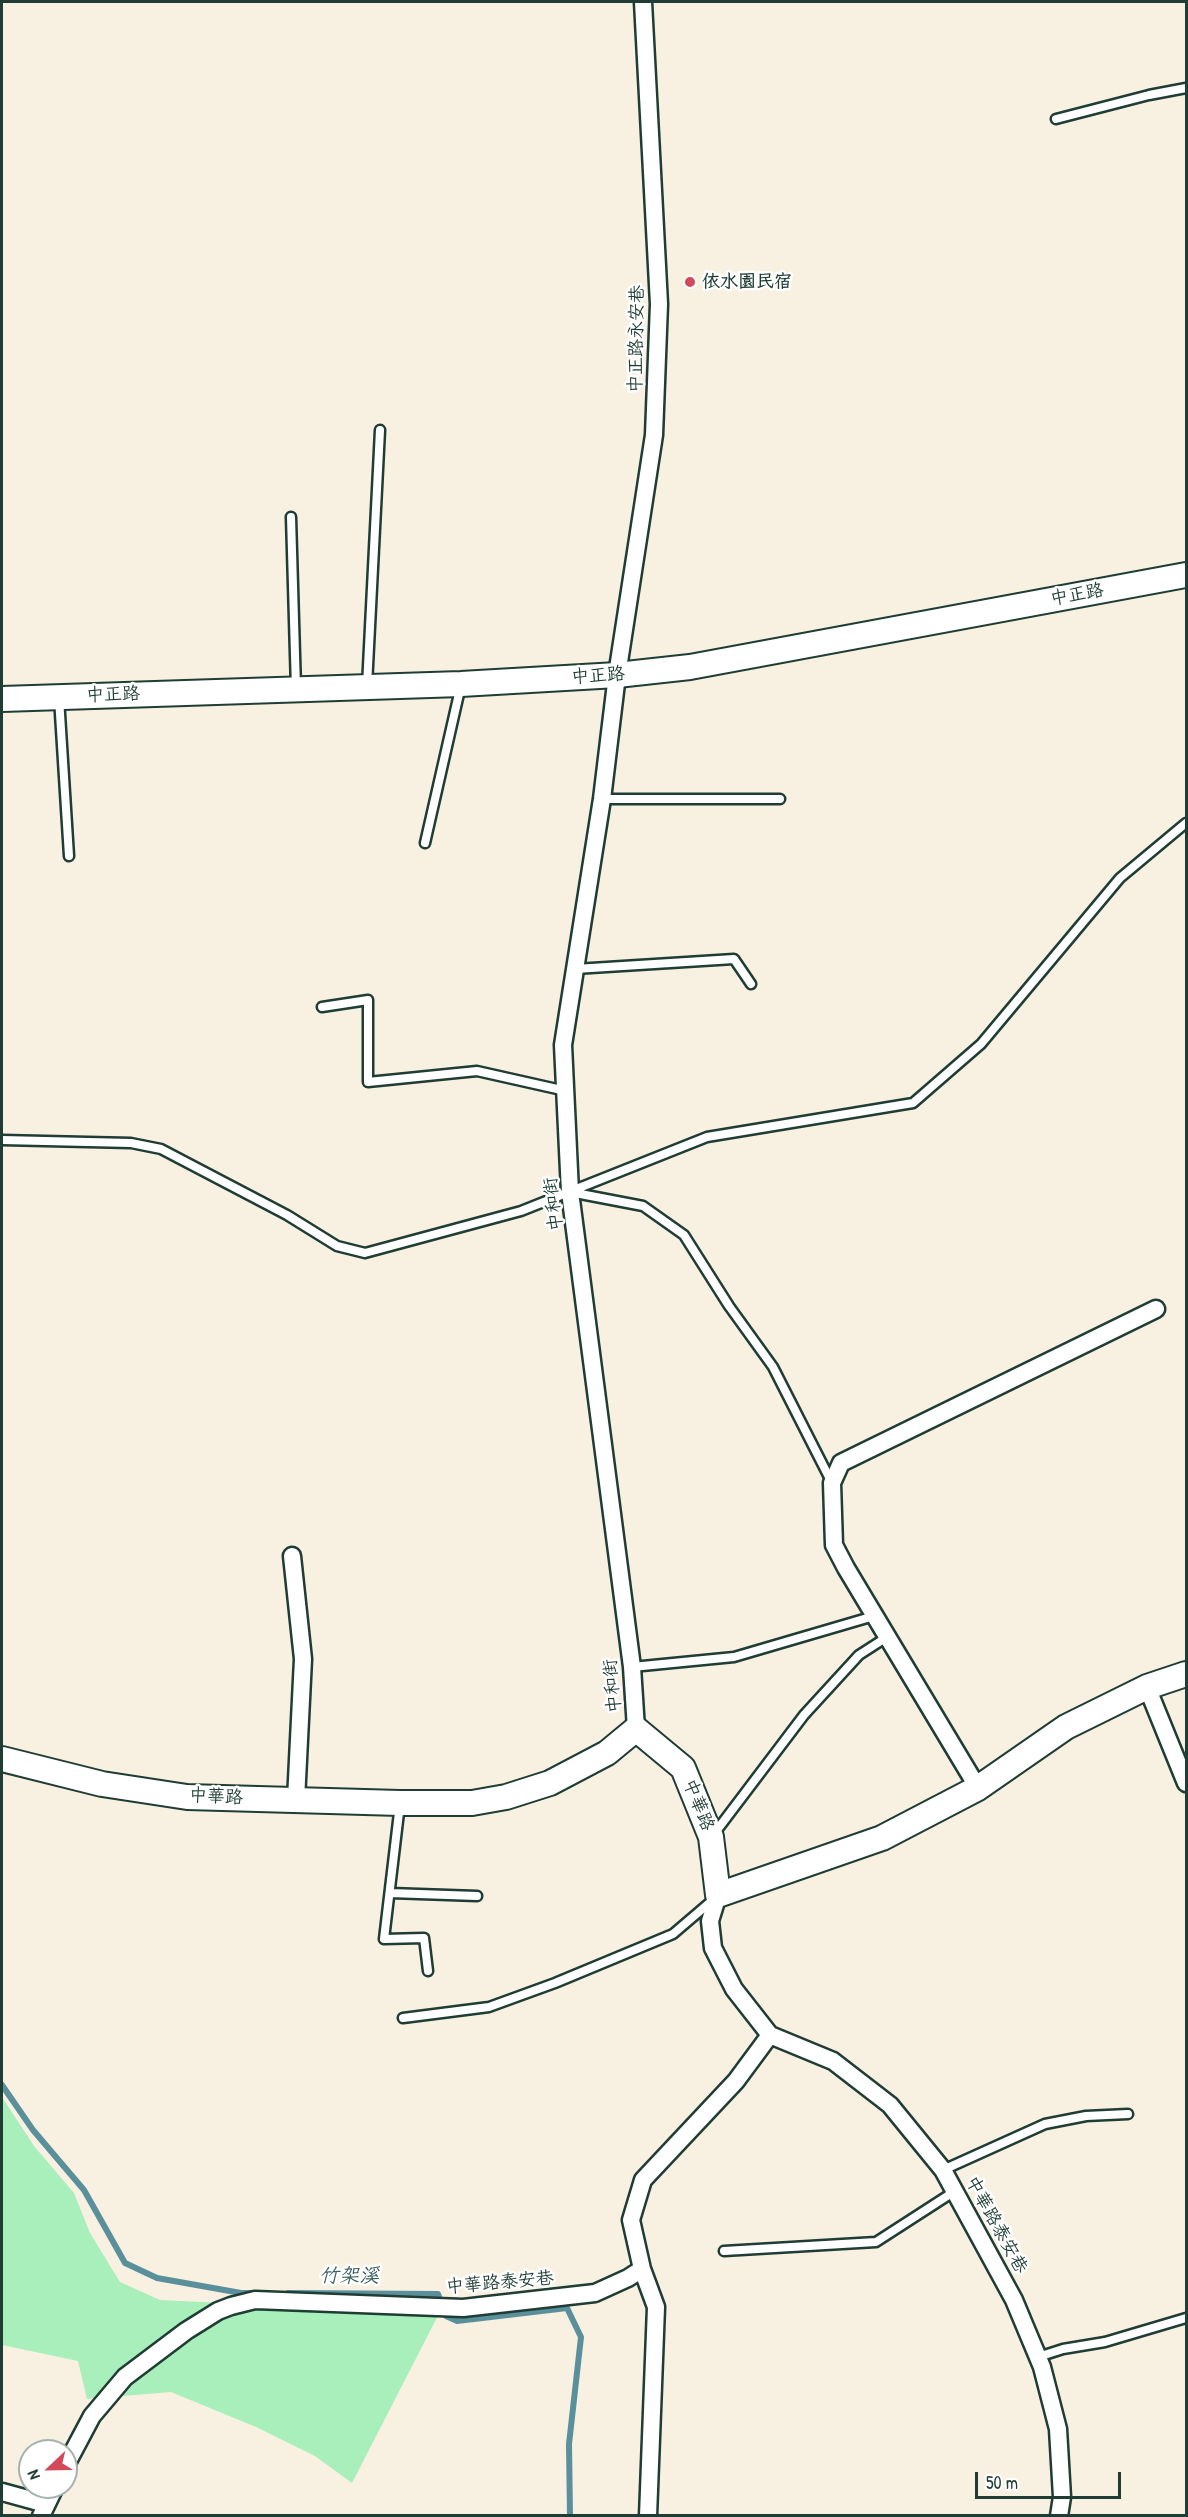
<!DOCTYPE html>
<meta charset="utf-8">
<style>
body{margin:0}
#map{position:relative;width:1188px;height:2517px;overflow:hidden;background:#f8f0e1;font-family:"Patrick Hand",sans-serif}
canvas{display:block}
.frame{position:absolute;inset:0;border:3px solid #1f3d34;pointer-events:none}
.north{position:absolute;left:18px;top:2439px;width:60px;height:60px;box-sizing:border-box;background:#fff;border:2px solid #a5b1ae;border-radius:50%;rotate:248deg;font-size:16px;font-weight:700;line-height:24px;text-align:center;color:#1f3d34}
.north::after{content:'';display:block;margin:auto;width:21px;height:27px;background:#d1495b;clip-path:polygon(50% 0,100% 100%,50% 72%,0 100%)}
.scale{position:absolute;left:975px;top:2472px;width:146px;height:27px;box-sizing:border-box;border:3px solid #1f3d34;border-top:0;padding-left:8px;font-size:18px;line-height:21px;white-space:nowrap;color:#1f3d34;-webkit-text-stroke:4px #fff;paint-order:stroke}
</style>
<div id="map">
<canvas width="1188" height="2517"></canvas>
<div class="frame"></div>
<div class="north">N</div>
<div class="scale">50 m</div>
</div>
<script>
const g = document.querySelector('canvas').getContext('2d');
g.lineJoin = 'round';
function fillPath(path, color) { g.fillStyle = color; g.fill(path, 'evenodd'); }
const poly = rows => new Path2D(rows.map(r => 'M' + r).join(''));
function stroke(path, color, width, dash) { g.strokeStyle = color; g.lineWidth = width; g.lineCap = dash ? 'butt' : 'round'; g.setLineDash(dash || []); g.stroke(path); }
function label(font, color, halo, rows, align = 'center') {
  g.font = font + ' "Patrick Hand","LXGW WenKai TC",sans-serif'; g.lineWidth = 5; g.setLineDash([]); g.textBaseline = 'middle'; g.strokeStyle = halo; g.fillStyle = color; for (const [text, x, y, turn = 0] of rows) {
    g.save(); g.translate(x, y); g.rotate((+turn || 0) * Math.PI / 180); g.textAlign = isNaN(turn) ? turn : align; if (halo) g.strokeText(text, 0, 0); g.fillText(text, 0, 0); g.restore();
  }
}
const green = poly([
 [2,2097,34,2146,74,2193,90,2233,120,2282,160,2300,266,2305,447,2298,352,2483,315,2456,256,2427,171,2392,87,2399,78,2361,2,2345]
]);
const stream = poly([
 [2,2085,33,2130,84,2190,125,2263,157,2278,241,2293,256,2293],
 [288,2293,438,2294,446,2316,457,2321,567,2308,581,2337,569,2444,570,2516]
]);
const lane = poly([
 [1056,119,1149,95,1186,88],
 [291,517,296,689],
 [367,686,380,430],
 [59,698,69,856],
 [602,799,780,799],
 [425,843,461,685],
 [575,969,734,959,751,984],
 [322,1007,368,1000,368,1082,477,1071,566,1091],
 [2,1140,131,1143,161,1149,287,1215,337,1246,365,1253,521,1211,707,1137,913,1103,981,1044,1120,878,1186,823],
 [570,1192,643,1206,684,1235,729,1306,773,1367,832,1483],
 [632,1667,734,1657,874,1616],
 [400,1804,384,1939,424,1938,428,1971],
 [714,1834,804,1715,859,1655,887,1637],
 [390,1893,477,1896],
 [403,2018,489,2007,555,1983,673,1934,714,1899],
 [943,2170,1045,2124,1086,2116,1128,2114],
 [724,2251,876,2242,955,2191],
 [1038,2357,1063,2349,1105,2342,1186,2318]
]);
const street = poly([
 [292,1556,303,1659,296,1800],
 [1147,1687,1186,1783],
 [636,1729,632,1667,570,1192,563,1045,602,799,617,675,654,435,659,304,643,2],
 [978,1788,846,1568,834,1545,832,1483,841,1463,1156,1309],
 [770,2035,833,2061,890,2105,943,2170,1014,2300,1042,2367,1058,2429,1062,2497,1059,2516],
 [66,2465,92,2416,125,2377,186,2331,218,2311,231,2306,255,2300,463,2308,595,2293,628,2278,642,2269],
 [2,2492,46,2504],
 [41,2516,55,2487],
 [648,2516,656,2307,642,2269,631,2220,643,2180,736,2081,770,2035,734,1989,713,1948,710,1921,718,1895]
]);
const secondary = poly([
 [2,699,461,684,617,675,690,667,1186,575],
 [2,1759,102,1784,187,1797,400,1803,472,1803,506,1797,550,1783,607,1753,636,1729,683,1768,711,1837,718,1895,882,1838,978,1788,1066,1727,1147,1687,1186,1674]
]);
const markers = [
 [690,282,6,"#d1495b"]
];
const poiNames = [
 ["依水園民宿",702,282]
];
const streetNames = [
 ["中正路永安巷",637,339,-89],
 ["中正路",1077,595,-10],
 ["中正路",598,676,-4],
 ["中正路",113,695,-2],
 ["中和街",554,1204,-97],
 ["中和街",613,1686,-95],
 ["中華路",216,1797,3],
 ["中華路",698,1805,68],
 ["中華路泰安巷",996,2225,61],
 ["中華路泰安巷",500,2283,-5]
];
const waterNames = [
 ["竹架溪",349,2277]
];
fillPath(green, '#a8efbb');
stroke(stream, '#59909b', 6);
stroke(lane, '#1f3d34', 13);
stroke(street, '#1f3d34', 21);
stroke(secondary, '#1f3d34', 28);
stroke(lane, '#fff', 8);
stroke(street, '#fff', 16);
stroke(secondary, '#fff', 24);
for (const [x, y, r, color] of markers) { const dot = new Path2D(); dot.arc(x, y, r, 0, 2 * Math.PI); g.fillStyle = color; g.fill(dot); stroke(dot, '#fff', 2); }
label('bold 18px', '#1f3d34', '#fff', poiNames, 'left');
label('18px', '#1f3d34', '#fff', streetNames);
label('italic 20px', '#37605f', '#fff', waterNames);
</script>
